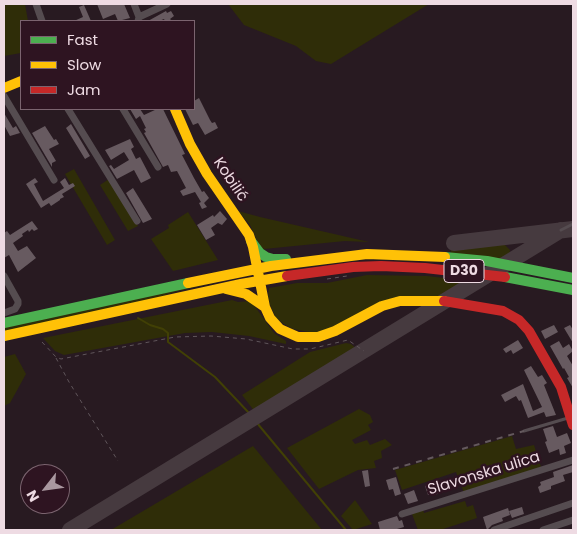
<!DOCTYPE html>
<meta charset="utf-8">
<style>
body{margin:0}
#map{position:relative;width:577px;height:534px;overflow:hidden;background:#281a21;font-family:Poppins,sans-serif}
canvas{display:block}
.frame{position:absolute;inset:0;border:5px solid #eedbe3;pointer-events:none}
.legend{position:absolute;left:20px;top:20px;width:175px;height:90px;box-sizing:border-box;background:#2e1421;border:1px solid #7b646f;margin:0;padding:6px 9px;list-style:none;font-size:15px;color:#eedbe3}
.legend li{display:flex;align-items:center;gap:10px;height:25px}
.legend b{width:25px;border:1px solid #7b646f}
.north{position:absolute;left:20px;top:464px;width:50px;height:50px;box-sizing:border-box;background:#2e1421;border:1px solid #7b646f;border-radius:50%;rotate:240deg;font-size:14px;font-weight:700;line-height:20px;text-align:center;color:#eedbe3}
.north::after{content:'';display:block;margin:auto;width:18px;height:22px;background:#a9979f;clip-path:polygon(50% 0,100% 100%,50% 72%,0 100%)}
</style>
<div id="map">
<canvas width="577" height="534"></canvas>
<div class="frame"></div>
<ul class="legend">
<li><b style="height:6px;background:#4caf50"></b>Fast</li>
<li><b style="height:6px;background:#ffc107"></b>Slow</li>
<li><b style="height:6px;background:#c62828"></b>Jam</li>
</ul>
<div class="north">N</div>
</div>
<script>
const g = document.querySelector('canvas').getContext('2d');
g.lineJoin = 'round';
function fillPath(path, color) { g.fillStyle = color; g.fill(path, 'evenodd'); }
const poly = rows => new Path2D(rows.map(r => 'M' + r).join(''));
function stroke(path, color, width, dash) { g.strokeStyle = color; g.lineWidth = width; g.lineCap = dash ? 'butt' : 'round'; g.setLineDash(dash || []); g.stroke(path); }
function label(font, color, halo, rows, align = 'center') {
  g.font = font + ' Poppins,sans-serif'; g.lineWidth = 5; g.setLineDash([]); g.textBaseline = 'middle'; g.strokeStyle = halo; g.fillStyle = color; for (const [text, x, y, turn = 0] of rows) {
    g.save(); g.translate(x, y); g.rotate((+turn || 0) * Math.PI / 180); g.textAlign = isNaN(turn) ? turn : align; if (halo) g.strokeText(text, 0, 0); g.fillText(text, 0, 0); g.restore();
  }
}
const green = poly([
 [4,4,25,4,28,21,21,21,21,53,4,56],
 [228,4,429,4,331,64,316,61,296,46,244,25],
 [74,169,115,240,107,245,65,174],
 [109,179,138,226,128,231,100,185],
 [238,211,260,217,369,242,345,241,264,249,260,247,250,225],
 [188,212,218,260,173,271,151,239,169,228,168,225],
 [504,244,510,250,509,258,505,261,451,253,450,248],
 [367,275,427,276,472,281,445,297,408,296,380,303,328,329,314,333,293,329,284,324,276,318,270,305,268,297,269,288,297,283,327,283],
 [239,276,239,277,174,292,150,300,4,332,4,327],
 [232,300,238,302,251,301,274,333,286,341,286,344,249,336,212,332,185,333,64,355,55,351,43,338],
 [346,343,351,344,357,349,255,412,242,395,310,352],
 [15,354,26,374,10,403,4,406,4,357],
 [359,409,370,415,373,422,368,425,371,430,352,440,355,444,367,440,370,445,385,439,392,445,381,451,382,458,374,461,376,468,358,470,319,489,287,448],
 [512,436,516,449,534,445,541,467,464,493,456,472,402,490,395,470],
 [253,446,322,530,111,530],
 [355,500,372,524,353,530,341,516],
 [465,501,467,507,473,505,477,518,440,530,418,530,412,514,423,510,424,513]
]);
const stream = poly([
 [138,318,150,325,163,329,168,333,168,342,215,377,250,414],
 [257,423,346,530]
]);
const taxiway = poly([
 [454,243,573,229],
 [70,530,561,230]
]);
const building = poly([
 [97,4,124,4,130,18,118,21,115,14,103,19],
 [84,5,91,21,74,21,83,17,79,7],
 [166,11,167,13,171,11,174,16,170,19,172,21,165,21,164,19,159,21,148,21],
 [199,98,210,120,212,123,215,122,218,128,205,135,198,123,193,125,185,109,194,109,194,101],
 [130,109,140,109,144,115,157,109,163,109,185,154,182,155,194,178,202,192,204,191,209,198,204,203,207,207,202,209,199,203,201,202,195,192,183,196,180,191,186,188,177,171,171,172,168,165,163,167,144,133,146,132,144,129,146,128,140,116,136,119],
 [4,113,13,128,16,126,20,133,10,136,4,125],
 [71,124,90,156,85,159,66,128],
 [45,126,54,140,56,139,59,144,49,149,56,161,52,163,52,167,32,133],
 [130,139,134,147,131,149,136,159,140,157,151,178,141,183,134,170,117,179,109,166,111,165,114,169,129,160,124,152,111,160,105,150],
 [35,178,38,182,34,184,43,201,64,188,60,182,65,178,69,185,73,183,75,186,62,194,64,197,60,199,60,200,51,206,49,203,41,208,26,184],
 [133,188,152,219,143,223,126,193],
 [220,211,227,219,222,225,218,223,211,228,215,235,206,240,197,225,213,215,214,217],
 [32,221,38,229,34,231,32,229,29,232,28,230,22,234,23,236,13,243,18,251,27,246,36,258,18,272,9,255,4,258,4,233,7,231,10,235],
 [554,325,558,332,545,339,541,331],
 [570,325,573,330,573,343,564,328],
 [518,340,523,348,513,354,511,350,506,353,503,349],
 [559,341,563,348,569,344,573,351,567,356,573,366,573,388,567,378,569,377,564,368,563,369,550,346],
 [531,366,538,377,542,375,547,383,544,385,556,415,546,417,544,412,528,418,521,400,519,401,516,396,505,402,501,395,523,384,533,411,542,407,524,370],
 [553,426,557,437,567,433,571,443,564,446,566,453,560,455,559,449,549,453,545,442,547,441,543,429],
 [573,465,573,472,563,475,565,481,551,486,551,489,540,493,538,487,541,485,540,482,554,477,553,472],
 [368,470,370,486,365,487,362,471],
 [396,477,401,494,395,496,393,489,389,490,386,480],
 [439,481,443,492,432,496,432,494,428,495,425,486],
 [414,490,418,501,408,504,404,494],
 [522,507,524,514,512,518,509,511],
 [508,508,510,515,502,518,503,521,492,525,487,530,483,517],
 [397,516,399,521,402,520,404,527,397,529,398,530,380,530,378,522]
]);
const path = poly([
 [327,279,347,276],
 [42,342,56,357,61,359,175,337,211,336,246,339,293,349,310,349,348,340,364,351],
 [56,358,69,382,118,461]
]);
const lane = poly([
 [561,230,573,224],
 [524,431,568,418]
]);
const street = poly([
 [36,4,42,21],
 [134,4,139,17],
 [138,21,139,17,167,4],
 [4,96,54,180],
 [68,109,137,221],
 [123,109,158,167],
 [4,276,18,301,18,304,15,309,4,313],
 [402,514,573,460],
 [494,530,573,503],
 [543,530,573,520]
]);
const fast = poly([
 [251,241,260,253,266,257,273,259,286,259],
 [445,257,487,261,573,278],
 [505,277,573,290],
 [4,323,188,283]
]);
const slow = poly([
 [4,88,21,81],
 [175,109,190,144,207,174,249,235,253,247,265,307,270,318,280,329,298,337,318,337,335,331,382,306,400,301,444,301],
 [188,283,271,266,367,254,445,257],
 [226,289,246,294,265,307],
 [4,336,241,284,287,276]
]);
const jam = poly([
 [287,276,353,267,381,266,425,268,505,277],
 [444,301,503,311,519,320,529,331,561,387,573,425]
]);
const rail = poly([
 [393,469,524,431]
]);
const shields = [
 [464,271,40]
];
const shieldNames = [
 ["D30",464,271]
];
const streetNames = [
 ["Kobilić",230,180,56],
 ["Slavonska ulica",484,474,-17]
];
fillPath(green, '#2f2d08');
stroke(stream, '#414005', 2);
stroke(taxiway, '#463a3f', 16);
fillPath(building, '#675a60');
stroke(path, '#60565b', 1, [4, 4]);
stroke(lane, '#554c50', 3);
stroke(street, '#554c50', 7);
stroke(fast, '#4caf50', 10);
stroke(slow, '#ffc107', 10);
stroke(jam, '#c62828', 10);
stroke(rail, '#64595d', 2, [6, 6]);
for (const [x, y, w] of shields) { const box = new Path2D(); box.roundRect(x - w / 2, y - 11.5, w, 23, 4); g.fillStyle = '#2e1421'; g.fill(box); stroke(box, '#eedbe3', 1); }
label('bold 14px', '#eedbe3', null, shieldNames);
label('15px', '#eedbe3', '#2e1421', streetNames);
</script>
